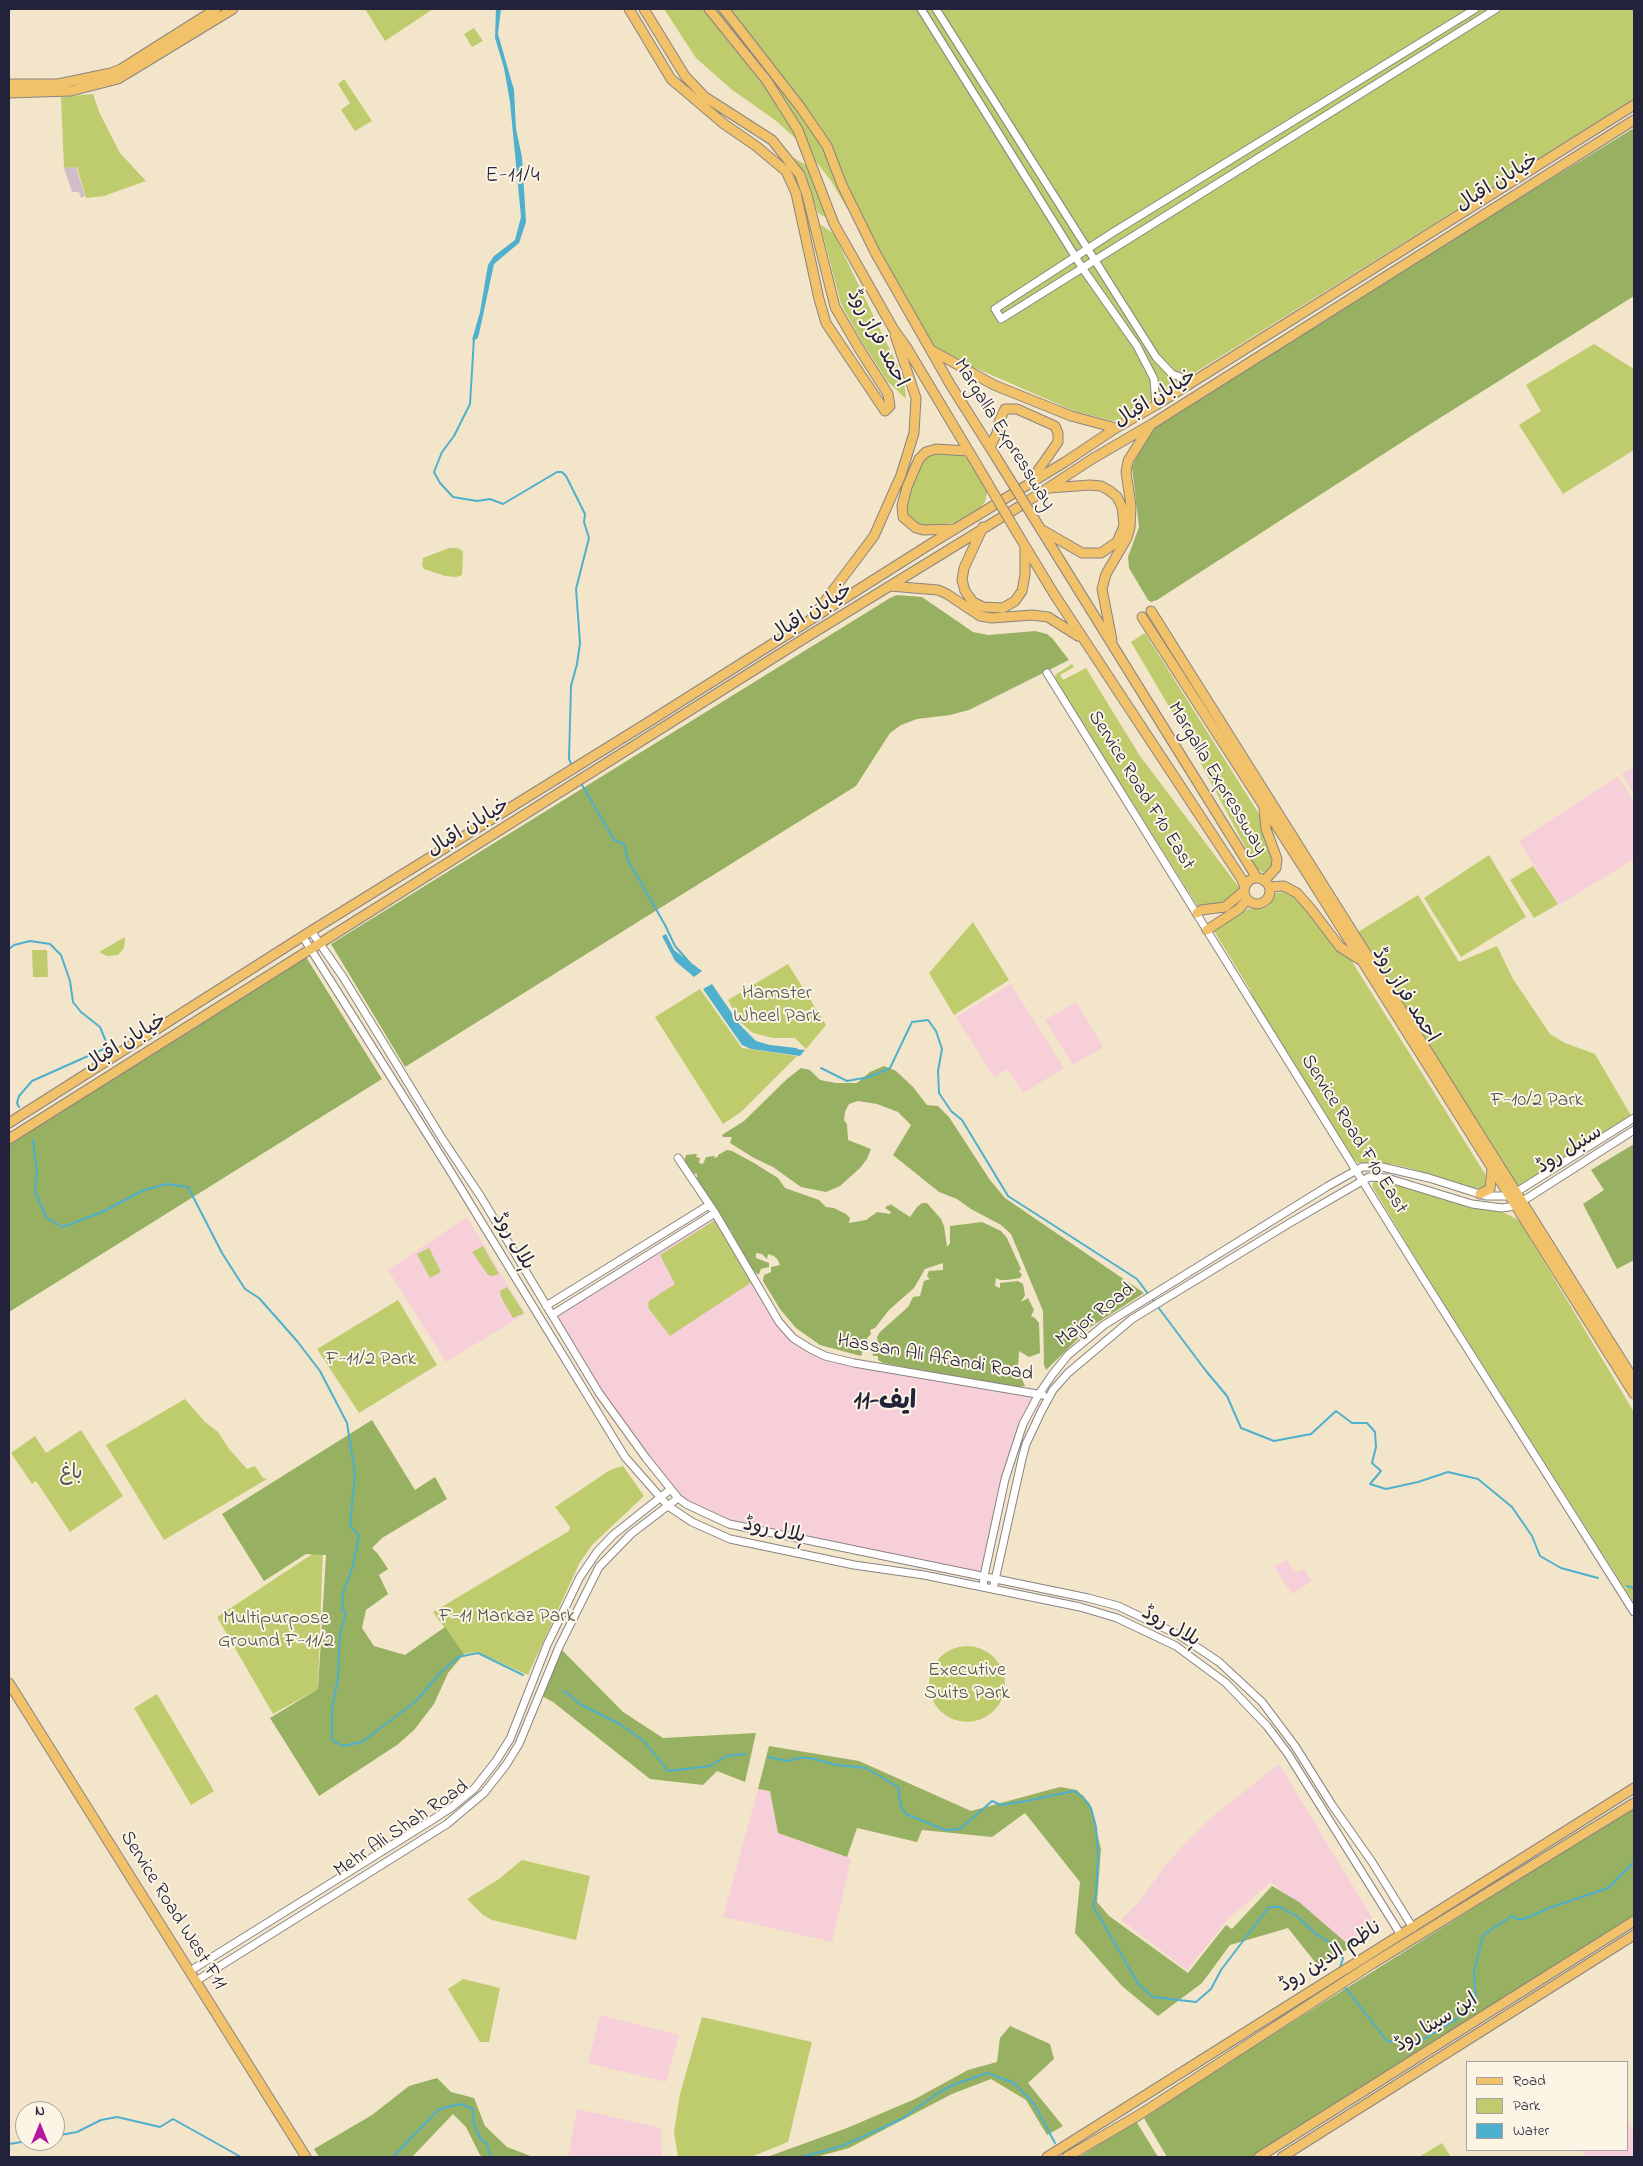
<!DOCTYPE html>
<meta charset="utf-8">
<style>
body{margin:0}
#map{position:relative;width:1643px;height:2166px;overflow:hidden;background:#f3e5c9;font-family:"Indie Flower",sans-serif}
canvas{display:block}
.frame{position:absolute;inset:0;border:10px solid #22223b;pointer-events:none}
.legend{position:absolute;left:1466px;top:2061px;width:162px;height:90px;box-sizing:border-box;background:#fcf5e5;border:1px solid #a5a1a1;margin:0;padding:6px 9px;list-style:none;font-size:15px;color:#22223b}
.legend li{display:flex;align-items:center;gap:10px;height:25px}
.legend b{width:25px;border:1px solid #a5a1a1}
.north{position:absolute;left:15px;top:2101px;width:50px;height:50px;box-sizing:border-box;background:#fcf5e5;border:1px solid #a5a1a1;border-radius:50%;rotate:0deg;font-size:14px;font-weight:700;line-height:20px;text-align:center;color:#22223b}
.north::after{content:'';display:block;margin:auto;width:18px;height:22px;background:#b5179e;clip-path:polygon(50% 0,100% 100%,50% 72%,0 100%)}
</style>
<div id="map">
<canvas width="1643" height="2166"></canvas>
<div class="frame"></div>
<ul class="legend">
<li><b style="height:6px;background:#f2c26a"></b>Road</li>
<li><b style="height:14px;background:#bfcc6e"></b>Park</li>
<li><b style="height:14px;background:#4fb0ce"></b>Water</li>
</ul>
<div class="north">N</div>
</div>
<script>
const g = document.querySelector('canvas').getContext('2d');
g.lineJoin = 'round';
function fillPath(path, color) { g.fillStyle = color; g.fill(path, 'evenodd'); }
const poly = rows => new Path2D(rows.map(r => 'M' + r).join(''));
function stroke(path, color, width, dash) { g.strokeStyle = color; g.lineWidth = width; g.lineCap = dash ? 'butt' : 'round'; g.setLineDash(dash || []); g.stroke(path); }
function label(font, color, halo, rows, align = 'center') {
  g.font = font + ' "Indie Flower","Playpen Sans Arabic",sans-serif'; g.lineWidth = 4; g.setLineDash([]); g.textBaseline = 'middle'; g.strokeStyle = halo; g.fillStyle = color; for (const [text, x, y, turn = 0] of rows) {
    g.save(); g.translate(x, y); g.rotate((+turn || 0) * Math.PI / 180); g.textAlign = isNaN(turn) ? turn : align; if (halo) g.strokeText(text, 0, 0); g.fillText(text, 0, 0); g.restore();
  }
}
const built = poly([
 [1634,767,1634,794,1622,774],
 [1618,776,1634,802,1634,859,1559,905,1519,841],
 [1011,984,1064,1068,1023,1093,1008,1069,994,1077,956,1017],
 [1076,1002,1103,1047,1073,1065,1045,1020],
 [467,1217,525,1314,446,1362,388,1270],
 [715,1217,780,1316,801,1339,820,1351,948,1379,1037,1394,1013,1456,984,1576,729,1524,678,1498,605,1401,554,1317],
 [1286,1560,1294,1571,1299,1572,1304,1569,1312,1581,1292,1594,1274,1567],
 [1279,1764,1379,1929,1348,1945,1271,1882,1229,1918,1187,1970,1121,1920,1140,1901,1163,1868,1182,1847,1214,1815],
 [758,1789,770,1791,778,1833,851,1859,832,1942,723,1917],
 [600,2015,679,2035,666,2082,588,2063],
 [577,2109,661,2128,662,2157,568,2157],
 [1627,2121,1634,2133,1634,2157,1585,2157,1581,2150,1627,2150]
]);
const industrial = poly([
 [76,167,85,196,81,198,79,192,72,192,64,168]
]);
const green = poly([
 [365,9,433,9,385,41],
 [664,9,1634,9,1634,99,1119,420,1113,421,1074,411,934,350,893,285,831,181,804,146,775,120,731,89,696,58],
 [474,28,483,41,472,47,464,34],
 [344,79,372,121,355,131,341,110,350,103,338,84],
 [93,94,99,112,120,153,146,181,104,196,86,198,77,167,64,168,61,97],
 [794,158,808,166,829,216,827,218,818,213,805,176],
 [820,224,834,234,904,379,906,399,888,382,864,345,841,304],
 [1594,344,1634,369,1634,450,1563,494,1519,425,1541,411,1526,385],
 [936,453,957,454,966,457,988,489,985,502,978,511,968,517,955,523,923,526,916,524,906,516,905,507,922,461,928,455],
 [449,548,457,548,463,551,462,575,456,577,445,576,424,569,422,566,423,558],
 [1145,633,1259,814,1271,859,1271,867,1264,873,1257,869,1184,732,1131,642],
 [1072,664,1074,667,1060,675,1063,680,1086,668,1140,756,1241,890,1225,904,1197,905,1056,682,1055,675],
 [1489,855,1526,917,1461,957,1424,898],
 [1533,866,1558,904,1534,918,1510,880],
 [1285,892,1295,896,1309,909,1341,953,1351,960,1487,1177,1487,1182,1483,1188,1472,1188,1409,1168,1391,1164,1358,1163,1354,1159,1255,1002,1249,988,1214,931,1248,909,1263,909,1269,906,1276,893],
 [1418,895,1459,962,1497,946,1513,979,1550,1034,1565,1043,1595,1054,1633,1119,1517,1192,1355,934],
 [973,922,1009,980,954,1015,929,973],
 [125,937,124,948,118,955,107,956,99,952],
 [32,950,47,950,48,977,33,977],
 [788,964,826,1025,806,1049,795,1038,773,1038,753,1033,739,1021,728,1000],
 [700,989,742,1048,797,1056,741,1112,723,1124,655,1017],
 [1375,1180,1382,1180,1498,1210,1517,1219,1522,1225,1634,1412,1634,1603,1424,1272,1372,1186],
 [715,1220,752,1282,670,1336,649,1309,648,1304,649,1301,675,1284,660,1255],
 [483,1246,499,1274,493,1276,488,1275,472,1252],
 [429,1248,441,1272,430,1278,417,1254],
 [507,1287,524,1313,513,1318,501,1297,500,1291],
 [398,1300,437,1365,359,1413,317,1349],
 [185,1399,205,1422,218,1432,229,1449,247,1469,255,1466,263,1478,267,1479,164,1540,106,1445],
 [81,1430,123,1496,70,1532,36,1481,32,1484,11,1453,35,1436,46,1453],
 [623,1466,644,1496,592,1545,579,1564,528,1675,477,1652,464,1654,433,1612,569,1531,570,1527,555,1507,610,1470],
 [323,1547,318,1689,273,1714,217,1617],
 '929 1684a38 38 0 1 1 76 0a38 38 0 1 1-76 0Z',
 [157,1694,214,1791,191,1805,134,1708],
 [522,1860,590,1876,576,1940,492,1920,483,1915,467,1899,499,1879],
 [463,1979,500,1988,489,2042,480,2042,448,1989],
 [702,2017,812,2042,788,2142,751,2157,678,2157,674,2132,680,2094],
 [1442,2143,1451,2157,1419,2157]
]);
const forest = poly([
 [1634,128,1634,296,1416,433,1157,600,1151,602,1148,600,1129,568,1128,557,1139,527,1132,467,1152,424],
 [897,595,922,597,973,632,988,635,1035,631,1047,634,1052,638,1069,660,969,710,950,715,917,719,901,725,890,733,856,786,405,1067,331,944,890,598],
 [306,957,382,1079,9,1312,9,1142],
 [884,1066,896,1071,913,1087,927,1105,938,1106,949,1117,990,1180,1005,1198,1144,1293,1089,1328,1046,1370,1044,1365,1043,1311,1011,1234,1001,1225,971,1209,957,1199,939,1192,893,1155,911,1125,898,1112,877,1104,858,1101,849,1104,845,1112,844,1120,847,1124,848,1140,871,1149,867,1159,860,1168,840,1186,826,1192,801,1187,773,1167,754,1158,730,1143,732,1137,723,1137,722,1135,744,1121,787,1079,801,1068,810,1070,820,1080,836,1083,857,1083,870,1072],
 [1634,1144,1634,1260,1617,1269,1583,1204,1604,1190,1591,1170],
 [727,1150,732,1151,754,1163,778,1178,785,1188,819,1200,826,1207,834,1208,846,1214,850,1218,849,1223,866,1220,877,1212,890,1214,891,1212,885,1208,888,1205,890,1206,890,1204,910,1217,917,1207,922,1203,927,1203,941,1219,944,1226,947,1247,950,1243,950,1226,982,1222,1001,1231,1007,1238,1021,1269,1019,1271,1022,1275,1020,1278,1007,1280,1000,1280,996,1278,995,1286,1000,1288,1000,1283,1018,1281,1023,1284,1025,1295,1021,1302,1028,1298,1034,1310,1031,1316,1035,1318,1039,1323,1040,1353,1029,1357,1019,1351,1018,1366,1010,1367,1004,1364,1003,1368,1006,1371,1017,1373,1021,1377,1025,1386,1013,1388,883,1363,878,1360,878,1356,873,1356,872,1349,877,1349,875,1345,878,1343,877,1337,880,1332,908,1307,913,1297,920,1296,924,1281,930,1279,927,1276,929,1271,943,1270,943,1263,925,1269,914,1288,889,1310,875,1328,870,1330,871,1334,867,1338,868,1341,865,1345,861,1356,820,1345,796,1328,780,1309,763,1281,764,1275,771,1272,771,1267,780,1265,778,1260,774,1256,768,1254,767,1259,762,1254,756,1253,756,1258,769,1263,769,1267,761,1269,759,1274,757,1274,748,1264,731,1235,732,1231,724,1228,697,1183,697,1174,692,1173,684,1162,686,1155,695,1154,697,1154,696,1157,700,1158,699,1163,703,1164,706,1157,715,1156,714,1158,718,1157,718,1155],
 [372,1420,415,1490,435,1477,447,1499,382,1538,372,1548,378,1554,388,1569,379,1575,388,1594,366,1610,362,1628,374,1646,405,1655,445,1627,464,1654,448,1673,434,1704,414,1730,397,1745,319,1796,270,1718,318,1689,326,1555,306,1554,264,1581,222,1514],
 [559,1647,623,1712,663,1738,756,1733,745,1782,717,1771,703,1785,650,1779,553,1702,542,1696],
 [769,1746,859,1761,971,1811,1060,1787,1077,1790,1090,1804,1101,1849,1097,1902,1109,1916,1188,1973,1226,1925,1232,1929,1272,1886,1299,1902,1351,1947,1319,1967,1288,1928,1230,1945,1202,1983,1158,2016,1122,1986,1075,1933,1080,1882,1025,1813,992,1837,922,1830,917,1842,857,1828,847,1857,778,1833,770,1791,758,1789],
 [1634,1807,1634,1915,1252,2157,1167,2157,1145,2120,1144,2117,1148,2113],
 [1010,2026,1050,2044,1054,2059,1028,2083,1063,2126,1047,2135,1026,2100,991,2079,952,2094,849,2148,816,2157,767,2157,847,2128,915,2099,968,2070,997,2062,1000,2038],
 [437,2078,451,2092,474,2098,485,2126,507,2147,533,2157,484,2157,480,2155,466,2127,453,2114,412,2157,319,2157,314,2149,372,2115,409,2086],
 [1136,2121,1158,2157,1079,2157]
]);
const water = poly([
 [496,9,501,9,498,34,514,90,516,129,522,157,526,222,519,243,494,264,479,334,477,339,472,340,480,312,488,265,494,256,515,240,521,217,510,102,504,68,495,38],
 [666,934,674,950,702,971,694,977,675,961,662,936],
 [712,984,740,1025,756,1041,777,1047,805,1050,800,1056,751,1049,742,1045,703,989]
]);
const stream = poly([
 [474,338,470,404,454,436,442,452,434,472,440,483,453,497,477,501,490,499,503,504,557,472,562,472,566,476,585,514,584,522,589,538,576,589,580,643,577,664,571,686,569,759,572,766],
 [581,783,614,840,624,844,628,860,665,925,675,946,690,963],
 [9,949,14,945,30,941,50,944,61,955,70,981,73,1002,81,1012,100,1027,107,1044,106,1048,32,1081,19,1096,17,1103,19,1107],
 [770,1046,796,1049],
 [821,1068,847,1081,869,1077,890,1068,912,1022,928,1020,936,1031,942,1049,938,1071,939,1093,951,1111,962,1120,1008,1196,1137,1279,1206,1371,1227,1396,1241,1428,1274,1441,1311,1434,1336,1411,1352,1423,1367,1423,1375,1432,1376,1447,1372,1463,1381,1471,1370,1484,1386,1489,1418,1482,1448,1472,1478,1479,1512,1507,1532,1536,1540,1556,1561,1568,1598,1578],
 [33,1140,37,1173,35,1192,47,1218,63,1227,102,1212,144,1190,167,1184,188,1187,222,1253,245,1289,259,1298,297,1341,320,1371,347,1423,355,1474,350,1526,359,1536,353,1566,343,1593,342,1610,346,1612,340,1633,338,1677,332,1710,332,1740,342,1746,362,1742,416,1701,439,1674,458,1657,478,1653,523,1675],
 [1627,1586,1634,1588],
 [564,1691,580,1704,621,1725,644,1741,668,1771,710,1766,727,1756,746,1754],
 [768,1757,788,1761,799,1758,810,1758,837,1765,866,1768,898,1787,901,1806,906,1814,945,1830,960,1829,992,1801,1001,1805,1026,1801,1074,1791,1083,1797,1091,1808,1096,1827,1098,1855,1096,1895,1093,1906,1139,1985,1153,1997,1196,2002,1211,1989,1221,1970,1269,1907,1280,1907,1298,1917,1316,1934,1337,1947,1343,1958,1340,1968],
 [1344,1986,1387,2041,1416,2044,1468,2012,1476,2000,1474,1971,1483,1935,1512,1916,1517,1919,1524,1919,1549,1908,1608,1888,1634,1862],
 [55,2136,77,2132,101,2120,117,2117,160,2127,173,2119,241,2157],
 [9,2144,28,2141],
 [393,2157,439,2109,460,2104,473,2109,474,2125,480,2138,487,2144,491,2157],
 [802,2157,842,2146,880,2129,903,2118,938,2093,953,2085,987,2073,1014,2083,1034,2104,1055,2143]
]);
const minor = poly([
 [921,9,1083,269,1137,346,1154,379,1156,405],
 [936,9,1156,357,1172,374,1191,381],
 [1475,9,1112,233,995,309,1001,319,1496,9],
 [1047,673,1424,1280,1634,1612],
 [311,931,343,977,443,1140,481,1197,599,1393,646,1458,678,1498,686,1504,729,1524,1088,1598,1118,1606,1179,1635,1219,1662,1262,1702,1295,1746,1332,1805,1372,1862,1413,1928],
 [303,937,449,1169,625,1457,668,1506,692,1522,730,1539,854,1565,924,1575,1080,1607,1117,1618,1176,1646,1226,1683,1267,1726,1288,1754,1401,1935],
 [678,1158,715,1213,779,1322,793,1338,809,1348,825,1356,854,1363,1043,1395],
 [546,1306,709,1205],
 [552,1315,715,1213],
 [983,1587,984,1576,1005,1479,1023,1424,1039,1394,1052,1375,1068,1355,1104,1325,1328,1186,1362,1167,1382,1167,1429,1178,1486,1196,1510,1196,1634,1118],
 [993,1589,1022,1459,1026,1444,1042,1410,1053,1390,1068,1373,1132,1319,1288,1224,1369,1177,1387,1178,1472,1204,1502,1208,1515,1206,1634,1130],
 [190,1971,429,1822,452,1807,474,1789,496,1761,510,1739,547,1645,580,1577,597,1552,613,1535,671,1489],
 [196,1981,447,1824,484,1793,506,1765,519,1744,559,1647,599,1567,631,1534,678,1498]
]);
const major = poly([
 [629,9,671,79,724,124,756,146,786,171,796,193,819,299,826,323,885,411,890,406,888,394,860,350,835,307,807,195,800,175,772,140,705,97,685,76,644,9],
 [709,9,767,81,798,130,834,224,894,330,907,348,977,465],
 [724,9,801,108,827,146,842,185,876,254,950,384,996,457],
 [9,84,58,84,111,73,121,69,216,9],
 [9,93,71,91,118,79,233,9],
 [931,350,994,385,1071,416,1116,428],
 [990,447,997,433,999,422,1005,409,1017,409,1055,426,1058,433,1058,442,1030,482],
 [1035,520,1257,878],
 [983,527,964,568,962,580,965,591,973,602,983,607,1003,608,1015,601,1022,591,1025,575,1025,547],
 [955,529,923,530,916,528,903,517,902,506,907,487,919,459,926,452,936,449,968,451],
 [1016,531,1054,594,1241,878,1245,887],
 [1044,531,1082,553,1101,553,1117,542,1124,526,1122,507,1117,497,1110,491,1101,486,1090,485,1049,488],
 [890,586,938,590,947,594,980,616,992,618,1032,615,1048,617,1078,636],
 [1151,611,1634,1380],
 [816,613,874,536,901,475,914,433,916,398,895,335],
 [1142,617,1305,870,1634,1394],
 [1112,640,1102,589,1106,574,1127,538,1130,528,1131,506,1126,472,1128,461,1150,426],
 [1264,808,1266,829,1277,859,1276,868,1264,881],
 '1244 891a13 13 0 1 1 26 0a13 13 0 1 1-26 0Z',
 [1270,887,1284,886,1297,893,1311,909,1340,947,1359,959],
 [1197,913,1201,910,1225,907,1244,891],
 [1207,930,1239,909,1247,900],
 [9,1123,311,931,647,723,932,543,1065,462,1116,428,1156,405,1634,105],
 [9,1139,805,638,1025,503,1092,459,1152,424,1634,120],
 [1480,1194,1490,1189,1492,1169],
 [9,1683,306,2157],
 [1047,2157,1634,1788],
 [1067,2157,1139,2115,1372,1964,1634,1803],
 [1259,2157,1634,1921],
 [1282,2157,1634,1935]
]);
const majorBridge = poly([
 [996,457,1035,520],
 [977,465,1016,531]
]);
const streetNames = [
 ["خیابان اقبال",1498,184,-32],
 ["احمد فراز روڈ",876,339,62],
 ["خیابان اقبال",1156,400,-32],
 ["Margalla Expressway",1003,435,58],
 ["خیابان اقبال",812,614,-32],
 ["Margalla Expressway",1216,779,59],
 ["Service Road F10 East",1140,791,58],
 ["خیابان اقبال",469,829,-32],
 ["احمد فراز روڈ",1404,996,58],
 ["خیابان اقبال",126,1044,-32],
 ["Service Road F10 East",1353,1135,58],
 ["سنبل روڈ",1570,1151,-32],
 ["ہلال روڈ",512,1242,59],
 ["Major Road",1096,1316,-37],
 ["Hassan Ali Afandi Road",935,1359,10],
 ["ہلال روڈ",774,1532,12],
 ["ہلال روڈ",1170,1628,29],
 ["Mehr Ali Shah Road",402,1830,-34],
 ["Service Road West F11",172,1911,58],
 ["ناظم الدین روڈ",1331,1958,-32],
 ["ابن سینا روڈ",1437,2024,-32]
];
const parkNames = [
 ["Hamster",777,995],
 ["Wheel Park",777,1018],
 ["F-10/2 Park",1537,1102],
 ["F-11/2 Park",371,1361],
 ["باغ",71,1475],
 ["F-11 Markaz Park",507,1618],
 ["Multipurpose",276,1620],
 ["Ground F-11/2",276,1643],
 ["Executive",967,1672],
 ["Suits Park",967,1695]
];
const neighbourhoodNames = [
 ["E-11/4",513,178]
];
const districtNames = [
 ["ایف-11",885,1404]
];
fillPath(built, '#f6cfd8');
fillPath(industrial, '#d1bdca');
fillPath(green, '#bfcc6e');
fillPath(forest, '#97b061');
fillPath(water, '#4fb0ce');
stroke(stream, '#4fb0ce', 2);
stroke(minor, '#8a8482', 9);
stroke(major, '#8a8482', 11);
stroke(minor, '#fff', 7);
stroke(major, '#f2c26a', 9);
stroke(majorBridge, '#8a8482', 11, []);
stroke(majorBridge, '#f2c26a', 9);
label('20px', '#22223b', '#fcf5e5', streetNames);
label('20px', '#51554a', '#fcf5e5', parkNames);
g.letterSpacing = '1px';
label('21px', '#22223b', '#fcf5e5', neighbourhoodNames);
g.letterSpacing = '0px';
label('bold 25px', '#22223b', '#fcf5e5', districtNames);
</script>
